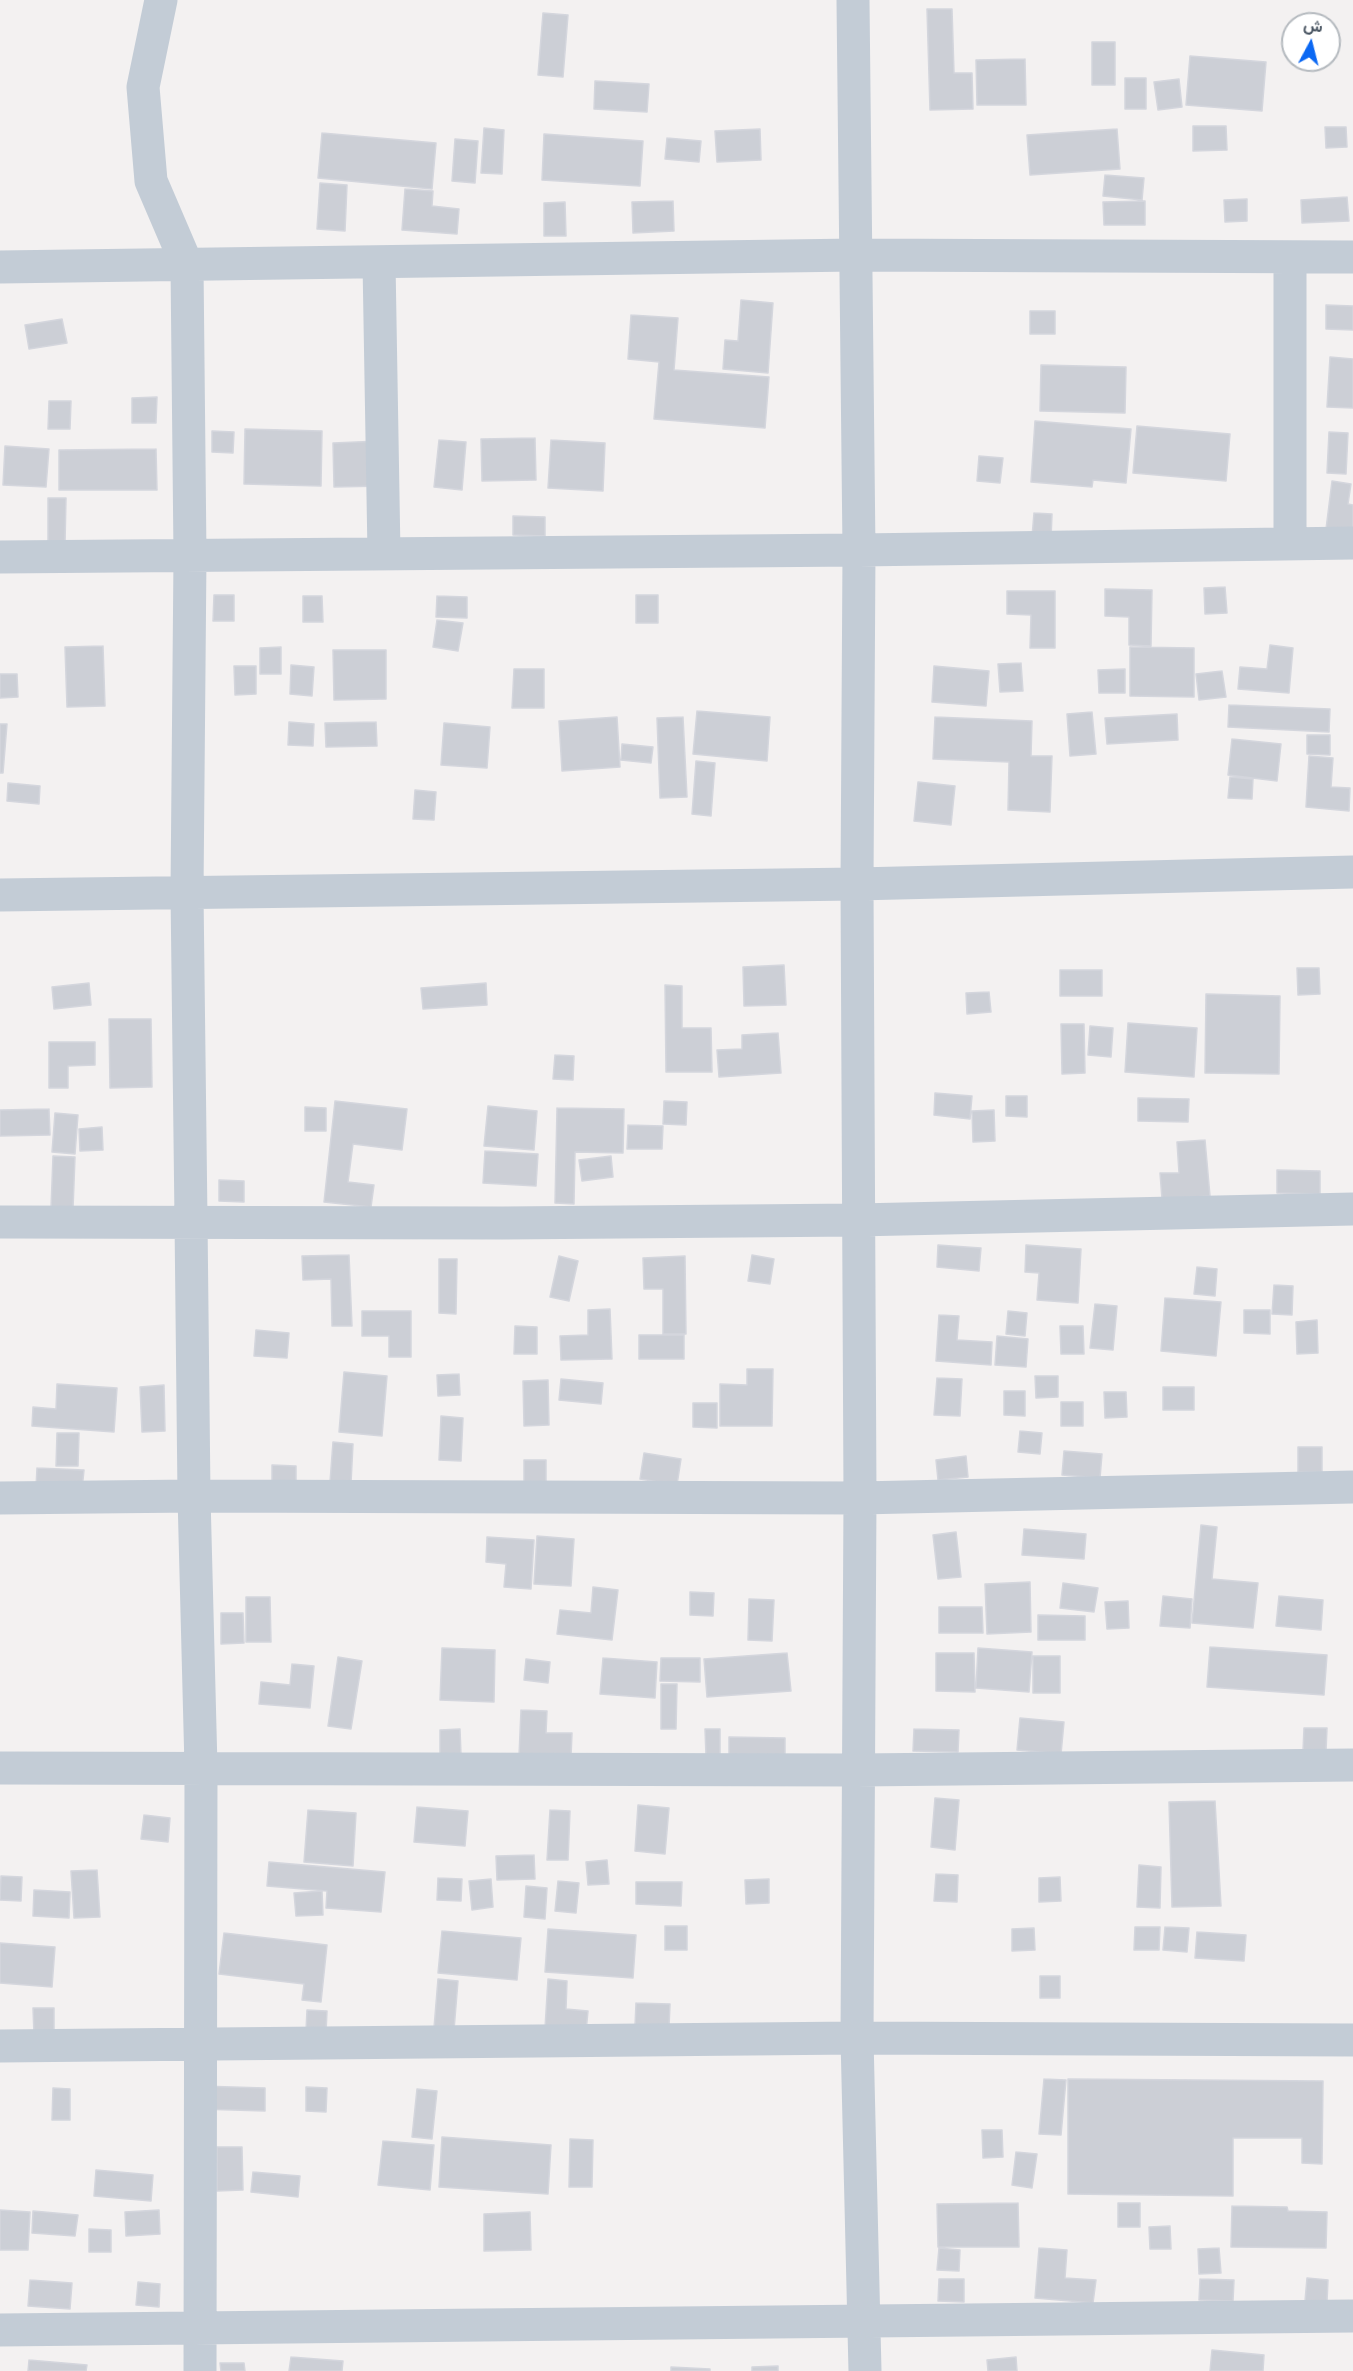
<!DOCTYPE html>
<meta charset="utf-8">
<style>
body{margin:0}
#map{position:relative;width:1353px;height:2371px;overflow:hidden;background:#f3f1f1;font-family:Karla,Vazirmatn,sans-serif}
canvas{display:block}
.north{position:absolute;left:1281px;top:12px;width:60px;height:60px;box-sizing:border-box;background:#fff;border:2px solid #b5babf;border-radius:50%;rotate:7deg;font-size:16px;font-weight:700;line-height:24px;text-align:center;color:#475360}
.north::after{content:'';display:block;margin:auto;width:21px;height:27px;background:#0b68f3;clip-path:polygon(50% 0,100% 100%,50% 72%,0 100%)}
</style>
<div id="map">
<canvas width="1353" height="2371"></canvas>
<div class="north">ش</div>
</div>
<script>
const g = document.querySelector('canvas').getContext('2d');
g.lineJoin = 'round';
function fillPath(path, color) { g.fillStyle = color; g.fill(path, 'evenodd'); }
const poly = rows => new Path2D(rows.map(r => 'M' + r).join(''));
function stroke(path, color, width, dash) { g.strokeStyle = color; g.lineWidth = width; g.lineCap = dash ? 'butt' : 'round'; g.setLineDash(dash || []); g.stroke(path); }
const building = poly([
 [927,9,952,9,954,73,972,73,973,109,930,110,927,9],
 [543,13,568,15,563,77,538,75,543,13],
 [1092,42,1115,42,1115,85,1092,85,1092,42],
 [1190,56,1266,62,1262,111,1186,105,1190,56],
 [1025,59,1026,105,977,105,976,60,1025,59],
 [1125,78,1146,78,1146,109,1125,109,1125,78],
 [1179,79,1182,107,1158,110,1154,82,1179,79],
 [595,81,649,84,647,112,594,109,595,81],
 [1193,126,1226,126,1227,150,1193,151,1193,126],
 [1325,127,1346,127,1347,147,1326,148,1325,127],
 [484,128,504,130,502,174,481,173,484,128],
 [760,129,761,160,717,162,715,131,760,129],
 [1117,129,1120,169,1030,175,1027,135,1117,129],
 [322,133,436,143,432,189,318,178,322,133],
 [544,134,643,141,640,186,542,180,544,134],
 [667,138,701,141,699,162,665,159,667,138],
 [455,139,478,141,475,183,452,181,455,139],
 [1105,175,1144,178,1142,200,1103,196,1105,175],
 [320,183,347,185,345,231,317,229,320,183],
 [405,189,433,191,432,206,459,209,457,234,402,230,405,189],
 [1347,197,1349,221,1302,223,1301,200,1347,197],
 [1247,199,1247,221,1225,222,1224,200,1247,199],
 [673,201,674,231,633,233,632,202,673,201],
 [1145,201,1145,225,1104,225,1103,202,1145,201],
 [565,202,566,236,544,236,544,203,565,202],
 [741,300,773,303,768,373,723,369,725,340,738,341,741,300],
 [1326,305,1353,306,1353,330,1326,329,1326,305],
 [1030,311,1055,311,1055,334,1030,334,1030,311],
 [631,315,678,318,674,370,769,377,765,428,654,419,659,362,628,359,631,315],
 [62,319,67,343,29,349,25,325,62,319],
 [1330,357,1353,359,1353,408,1327,407,1330,357],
 [1041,365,1126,367,1125,413,1040,411,1041,365],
 [157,397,156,423,132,423,132,398,157,397],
 [49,401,71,401,70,429,48,429,49,401],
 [1035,421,1131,429,1126,483,1093,480,1092,487,1031,482,1035,421],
 [1137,426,1230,434,1226,481,1133,473,1137,426],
 [245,429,322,431,321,486,244,484,245,429],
 [212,431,234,432,233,453,212,452,212,431],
 [1329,432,1348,433,1346,474,1327,473,1329,432],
 [535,438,536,480,482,481,481,439,535,438],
 [439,440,466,442,462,490,434,487,439,440],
 [551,440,605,443,603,491,548,488,551,440],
 [380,441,382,486,334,487,333,443,380,441],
 [5,446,49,449,46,487,3,485,5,446],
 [156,449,157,490,59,490,59,450,156,449],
 [979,456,1003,458,1000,483,977,481,979,456],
 [1332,481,1351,484,1348,504,1353,505,1353,532,1326,529,1332,481],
 [48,498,66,498,65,544,48,544,48,498],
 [1034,513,1052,514,1051,539,1032,537,1034,513],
 [513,516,545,517,545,536,513,535,513,516],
 [1225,587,1227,613,1205,614,1204,588,1225,587],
 [1105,589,1152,590,1151,646,1129,645,1129,617,1105,616,1105,589],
 [1007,591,1055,591,1055,648,1030,648,1031,615,1007,614,1007,591],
 [214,595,234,595,234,621,213,621,214,595],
 [636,595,658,595,658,623,636,623,636,595],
 [303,596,322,596,323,622,303,622,303,596],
 [437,596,467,597,467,618,436,617,437,596],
 [437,620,463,623,458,651,433,647,437,620],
 [1270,645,1293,648,1289,693,1238,689,1240,667,1267,669,1270,645],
 [103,646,105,706,67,707,65,647,103,646],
 [281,647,281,674,260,674,260,648,281,647],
 [1130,647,1194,648,1194,697,1130,696,1130,647],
 [333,650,386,650,386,699,334,700,333,650],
 [1021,663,1023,691,1000,692,998,664,1021,663],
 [291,665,314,667,312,696,290,694,291,665],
 [234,666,256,666,256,694,235,695,234,666],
 [934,666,989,671,986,706,932,702,934,666],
 [514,669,544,669,544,708,512,708,514,669],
 [1125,669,1125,693,1099,693,1098,670,1125,669],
 [1222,671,1226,697,1199,700,1196,674,1222,671],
 [0,674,17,674,18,697,0,698,0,674],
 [1229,705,1330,709,1329,732,1228,727,1229,705],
 [697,711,770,717,767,761,693,754,697,711],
 [1092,712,1096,754,1070,756,1067,714,1092,712],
 [1177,714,1178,740,1107,744,1105,718,1177,714],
 [617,717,620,767,562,771,559,721,617,717],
 [683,717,687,797,660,798,657,718,683,717],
 [935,717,1032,721,1031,756,1052,756,1050,812,1008,810,1009,762,933,759,935,717],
 [289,722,314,724,313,746,288,745,289,722],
 [376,722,377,746,326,747,325,723,376,722],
 [444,723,490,727,487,768,441,765,444,723],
 [0,724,7,724,3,773,0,773,0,724],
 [1307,735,1330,735,1330,755,1307,754,1307,735],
 [1232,739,1281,744,1277,781,1228,775,1232,739],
 [622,744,653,747,651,763,621,760,622,744],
 [1309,756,1333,758,1331,787,1350,788,1349,811,1306,807,1309,756],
 [696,761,715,763,711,816,692,814,696,761],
 [1230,777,1253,779,1252,799,1228,798,1230,777],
 [918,782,955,786,951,825,914,821,918,782],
 [8,783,40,786,39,804,7,801,8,783],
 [415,790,436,792,434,820,413,819,415,790],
 [784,965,786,1005,744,1006,743,967,784,965],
 [1297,968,1319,968,1320,994,1298,995,1297,968],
 [1060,970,1102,970,1102,996,1060,996,1060,970],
 [89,983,91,1005,54,1009,52,987,89,983],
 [486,983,487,1005,423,1009,421,988,486,983],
 [665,985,682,986,682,1028,711,1028,712,1072,666,1072,665,985],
 [989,992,991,1012,967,1014,966,993,989,992],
 [1206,994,1280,996,1279,1074,1205,1073,1206,994],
 [109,1019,151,1019,152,1087,110,1088,109,1019],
 [1128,1023,1197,1028,1194,1077,1125,1072,1128,1023],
 [1061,1024,1084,1024,1085,1073,1062,1074,1061,1024],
 [1090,1026,1113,1028,1111,1057,1088,1055,1090,1026],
 [778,1033,781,1073,719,1077,717,1050,742,1049,742,1035,778,1033],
 [49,1042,95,1042,95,1065,68,1066,68,1088,49,1088,49,1042],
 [555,1055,574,1056,573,1080,553,1079,555,1055],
 [935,1093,972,1096,970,1119,934,1115,935,1093],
 [1006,1096,1027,1096,1027,1117,1006,1116,1006,1096],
 [1138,1098,1189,1099,1188,1122,1138,1121,1138,1098],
 [335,1101,407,1109,402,1150,353,1144,348,1182,374,1185,371,1207,324,1202,335,1101],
 [664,1101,687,1102,686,1125,663,1124,664,1101],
 [488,1106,537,1111,534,1150,484,1146,488,1106],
 [305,1107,326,1108,326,1131,305,1131,305,1107],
 [557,1108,624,1109,623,1153,575,1152,574,1204,555,1203,557,1108],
 [49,1109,50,1135,0,1136,0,1110,49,1109],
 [994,1110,995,1141,973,1142,972,1111,994,1110],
 [55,1113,78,1115,75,1154,52,1152,55,1113],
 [628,1125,663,1126,662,1149,627,1149,628,1125],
 [102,1127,103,1150,80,1151,79,1129,102,1127],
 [1205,1140,1210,1196,1162,1199,1160,1173,1179,1173,1177,1142,1205,1140],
 [485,1151,538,1154,536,1186,483,1183,485,1151],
 [53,1156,75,1157,73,1209,51,1208,53,1156],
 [611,1156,613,1177,582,1181,579,1160,611,1156],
 [1277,1170,1320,1171,1320,1194,1277,1193,1277,1170],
 [219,1180,244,1181,244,1202,219,1201,219,1180],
 [938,1245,981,1248,979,1271,937,1267,938,1245],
 [1026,1245,1081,1249,1078,1303,1037,1300,1039,1273,1025,1272,1026,1245],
 [349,1255,352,1326,332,1326,331,1279,303,1280,302,1256,349,1255],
 [752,1255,774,1259,770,1284,748,1281,752,1255],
 [559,1256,578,1261,569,1301,550,1297,559,1256],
 [685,1256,686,1334,663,1334,663,1289,644,1289,643,1258,685,1256],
 [439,1259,457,1259,456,1314,439,1313,439,1259],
 [1197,1267,1217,1269,1215,1296,1194,1294,1197,1267],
 [1274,1285,1293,1286,1292,1315,1272,1314,1274,1285],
 [1165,1298,1221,1302,1216,1356,1161,1351,1165,1298],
 [1095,1304,1117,1306,1113,1350,1090,1348,1095,1304],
 [610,1309,612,1359,561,1360,560,1336,588,1335,588,1310,610,1309],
 [1244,1310,1270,1310,1270,1334,1244,1333,1244,1310],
 [362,1311,411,1311,411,1357,389,1357,389,1336,362,1336,362,1311],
 [1008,1311,1027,1313,1025,1336,1006,1334,1008,1311],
 [939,1315,959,1316,957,1340,992,1342,991,1365,936,1361,939,1315],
 [1317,1320,1318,1353,1297,1354,1296,1322,1317,1320],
 [515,1326,537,1327,537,1354,514,1354,515,1326],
 [1060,1326,1083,1326,1084,1354,1061,1354,1060,1326],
 [256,1330,289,1333,287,1358,254,1356,256,1330],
 [639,1335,684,1335,684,1359,639,1359,639,1335],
 [997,1336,1028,1339,1026,1367,995,1365,997,1336],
 [747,1369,773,1369,772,1426,720,1426,720,1384,747,1385,747,1369],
 [344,1372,387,1376,382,1436,339,1432,344,1372],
 [459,1374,460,1395,438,1396,437,1375,459,1374],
 [1035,1376,1058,1376,1058,1397,1036,1398,1035,1376],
 [937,1378,962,1379,960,1416,934,1415,937,1378],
 [561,1379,603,1383,601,1404,559,1400,561,1379],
 [548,1380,549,1425,524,1426,523,1381,548,1380],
 [57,1384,117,1388,114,1432,32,1426,33,1407,56,1409,57,1384],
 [164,1385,165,1431,142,1432,140,1387,164,1385],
 [1163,1387,1194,1387,1194,1410,1163,1410,1163,1387],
 [1004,1391,1025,1391,1025,1416,1004,1415,1004,1391],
 [1104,1392,1126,1392,1127,1417,1105,1418,1104,1392],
 [1061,1402,1083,1402,1083,1426,1061,1426,1061,1402],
 [693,1403,717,1403,717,1428,693,1427,693,1403],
 [441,1416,463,1418,461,1461,439,1460,441,1416],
 [1020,1431,1042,1433,1040,1454,1018,1452,1020,1431],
 [57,1433,79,1433,78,1466,56,1466,57,1433],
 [333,1442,353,1444,351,1483,330,1482,333,1442],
 [1298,1447,1322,1447,1322,1472,1298,1472,1298,1447],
 [1064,1451,1102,1454,1100,1478,1062,1475,1064,1451],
 [644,1453,681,1459,677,1485,640,1479,644,1453],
 [966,1456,968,1477,938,1480,936,1460,966,1456],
 [524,1460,546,1460,546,1483,524,1483,524,1460],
 [272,1465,296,1466,296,1487,272,1486,272,1465],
 [37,1468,84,1470,82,1490,36,1487,37,1468],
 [1201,1525,1217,1527,1212,1579,1258,1583,1253,1628,1192,1623,1201,1525],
 [1024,1529,1086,1534,1084,1559,1022,1555,1024,1529],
 [956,1532,961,1577,938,1579,933,1535,956,1532],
 [537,1536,574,1539,571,1586,534,1584,537,1536],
 [487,1537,534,1540,531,1589,504,1587,506,1564,486,1562,487,1537],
 [1030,1582,1031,1632,987,1634,985,1584,1030,1582],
 [1063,1583,1098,1588,1094,1612,1060,1608,1063,1583],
 [593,1587,618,1590,612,1640,557,1634,560,1610,591,1613,593,1587],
 [690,1592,714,1593,713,1616,690,1615,690,1592],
 [1163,1596,1192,1599,1190,1628,1160,1626,1163,1596],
 [1279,1596,1323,1600,1321,1630,1276,1626,1279,1596],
 [246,1597,270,1597,271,1642,246,1642,246,1597],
 [749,1599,774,1600,772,1641,748,1640,749,1599],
 [1128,1601,1129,1628,1107,1629,1105,1602,1128,1601],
 [939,1607,982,1607,983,1633,939,1633,939,1607],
 [221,1613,243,1613,244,1643,221,1644,221,1613],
 [1038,1615,1085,1616,1085,1640,1038,1640,1038,1615],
 [1210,1647,1327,1655,1324,1695,1207,1687,1210,1647],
 [442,1648,495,1650,494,1702,440,1700,442,1648],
 [978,1648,1032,1652,1029,1692,976,1688,978,1648],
 [787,1653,791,1691,707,1697,704,1659,787,1653],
 [936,1653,974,1653,975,1692,936,1691,936,1653],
 [1033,1656,1060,1656,1060,1693,1033,1693,1033,1656],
 [338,1657,362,1661,351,1729,328,1726,338,1657],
 [603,1658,657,1662,655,1698,600,1694,603,1658],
 [661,1658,700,1658,700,1682,660,1681,661,1658],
 [526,1659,550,1662,548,1683,524,1680,526,1659],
 [292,1664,314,1666,310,1708,259,1704,261,1682,290,1685,292,1664],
 [661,1684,677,1684,676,1729,661,1729,661,1684],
 [521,1710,547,1711,546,1733,572,1733,571,1757,519,1756,521,1710],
 [1020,1718,1064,1722,1061,1754,1017,1750,1020,1718],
 [1304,1728,1327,1728,1326,1751,1303,1751,1304,1728],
 [460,1729,461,1755,440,1755,440,1730,460,1729],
 [705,1729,720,1729,720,1756,706,1756,705,1729],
 [914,1729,959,1730,958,1752,913,1751,914,1729],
 [729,1737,785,1738,785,1757,729,1756,729,1737],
 [935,1798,959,1800,955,1850,931,1847,935,1798],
 [1215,1801,1221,1906,1172,1907,1169,1802,1215,1801],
 [638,1805,669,1808,665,1854,635,1851,638,1805],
 [417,1807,468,1811,465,1846,414,1842,417,1807],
 [308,1810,356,1813,353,1866,304,1862,308,1810],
 [550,1810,570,1811,568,1860,547,1860,550,1810],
 [144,1815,170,1818,168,1842,141,1839,144,1815],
 [534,1855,535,1879,497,1880,496,1856,534,1855],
 [607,1860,609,1884,588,1885,586,1862,607,1860],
 [269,1862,385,1872,381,1912,326,1908,327,1891,267,1886,269,1862],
 [1139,1865,1161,1867,1160,1908,1137,1907,1139,1865],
 [97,1870,100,1917,74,1918,71,1871,97,1870],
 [936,1874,958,1875,957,1902,934,1901,936,1874],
 [1,1876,22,1877,21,1901,0,1900,1,1876],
 [1060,1877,1061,1901,1039,1902,1039,1878,1060,1877],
 [438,1878,462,1879,461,1901,437,1900,438,1878],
 [491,1879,493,1907,472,1910,469,1881,491,1879],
 [769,1879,769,1903,746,1904,745,1880,769,1879],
 [558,1881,579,1883,576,1913,555,1911,558,1881],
 [636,1882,682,1882,681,1906,636,1904,636,1882],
 [526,1886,547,1888,545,1919,524,1917,526,1886],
 [34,1890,70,1892,69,1918,33,1916,34,1890],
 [322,1891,323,1915,296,1916,294,1893,322,1891],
 [665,1926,687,1926,687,1950,665,1950,665,1926],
 [1135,1927,1160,1927,1159,1950,1134,1950,1135,1927],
 [1165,1927,1189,1928,1187,1952,1163,1950,1165,1927],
 [1034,1928,1035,1950,1012,1951,1012,1929,1034,1928],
 [548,1929,636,1935,633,1978,545,1972,548,1929],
 [442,1931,521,1938,517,1980,438,1973,442,1931],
 [1197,1932,1246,1935,1244,1961,1195,1958,1197,1932],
 [224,1933,327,1945,321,2002,302,2000,304,1984,219,1974,224,1933],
 [0,1943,55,1947,52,1987,0,1983,0,1943],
 [1040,1976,1060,1976,1060,1998,1040,1998,1040,1976],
 [438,1979,458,1981,454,2030,434,2028,438,1979],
 [548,1979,567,1981,566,2009,588,2011,586,2032,545,2028,548,1979],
 [636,2003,670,2004,669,2027,635,2026,636,2003],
 [33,2008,54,2008,54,2034,34,2035,33,2008],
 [307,2010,327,2011,326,2032,306,2031,307,2010],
 [1044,2079,1066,2080,1061,2135,1039,2134,1044,2079],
 [1068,2079,1323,2081,1322,2164,1302,2163,1302,2138,1233,2138,1233,2196,1068,2194,1068,2079],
 [200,2086,265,2088,265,2111,199,2109,200,2086],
 [306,2087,327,2088,326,2112,306,2111,306,2087],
 [53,2088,70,2089,70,2120,52,2120,53,2088],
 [417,2089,437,2091,432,2139,412,2137,417,2089],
 [982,2130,1002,2130,1003,2157,983,2158,982,2130],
 [442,2137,551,2145,548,2194,439,2187,442,2137],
 [570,2139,593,2140,592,2187,569,2187,570,2139],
 [383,2141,434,2145,430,2190,378,2185,383,2141],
 [217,2147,242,2147,243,2190,217,2191,217,2147],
 [1016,2152,1037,2154,1032,2188,1012,2185,1016,2152],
 [96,2170,153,2175,151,2201,94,2196,96,2170],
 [253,2172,300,2176,298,2197,251,2192,253,2172],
 [1018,2203,1019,2247,938,2247,937,2204,1018,2203],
 [1118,2203,1140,2203,1140,2227,1118,2227,1118,2203],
 [1232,2206,1287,2207,1288,2211,1327,2212,1326,2248,1231,2247,1232,2206],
 [0,2210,30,2212,28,2250,0,2250,0,2210],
 [159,2210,160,2234,126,2236,125,2212,159,2210],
 [33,2211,78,2215,75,2236,32,2233,33,2211],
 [530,2212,531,2250,484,2251,484,2214,530,2212],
 [1170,2226,1171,2249,1150,2249,1149,2227,1170,2226],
 [89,2229,111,2230,111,2252,89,2252,89,2229],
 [939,2248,960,2250,959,2271,937,2270,939,2248],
 [1039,2248,1067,2250,1065,2278,1096,2280,1093,2303,1035,2298,1039,2248],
 [1219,2248,1221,2273,1199,2274,1198,2249,1219,2248],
 [1307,2278,1328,2280,1327,2302,1305,2301,1307,2278],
 [939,2279,964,2279,964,2302,938,2301,939,2279],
 [1200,2279,1234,2280,1233,2301,1199,2300,1200,2279],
 [30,2280,72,2283,70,2309,28,2306,30,2280],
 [138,2282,160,2284,159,2307,136,2305,138,2282],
 [1212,2350,1264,2355,1263,2371,1210,2371,1212,2350],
 [291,2357,343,2361,342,2371,289,2371,291,2357],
 [1016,2357,1017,2371,988,2371,987,2360,1016,2357],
 [29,2360,87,2365,86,2371,28,2371,29,2360],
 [220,2363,244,2363,245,2371,221,2371,220,2363],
 [778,2366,778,2371,752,2371,752,2367,778,2366],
 [671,2367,710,2369,710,2371,671,2371,671,2367]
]);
const minor = poly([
 [161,0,143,87,151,181,187,265,190,556,187,892,191,1220,194,1496,201,1767,200,2371],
 [853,0,859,550,857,884,860,1498,857,2038,865,2371],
 [379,262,384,554],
 [0,267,856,255,1353,257],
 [1290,544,1290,257],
 [0,557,859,550,1353,543],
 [0,895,857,884,1353,872],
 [0,1222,503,1223,857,1220,1353,1209],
 [0,1498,194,1496,860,1498,1353,1487],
 [0,1768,857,1770,1353,1765],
 [0,2046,857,2038,1353,2040],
 [0,2330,1353,2316]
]);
fillPath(building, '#cccfd6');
stroke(building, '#d4d6dd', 1.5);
stroke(minor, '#c3ccd6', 33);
</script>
